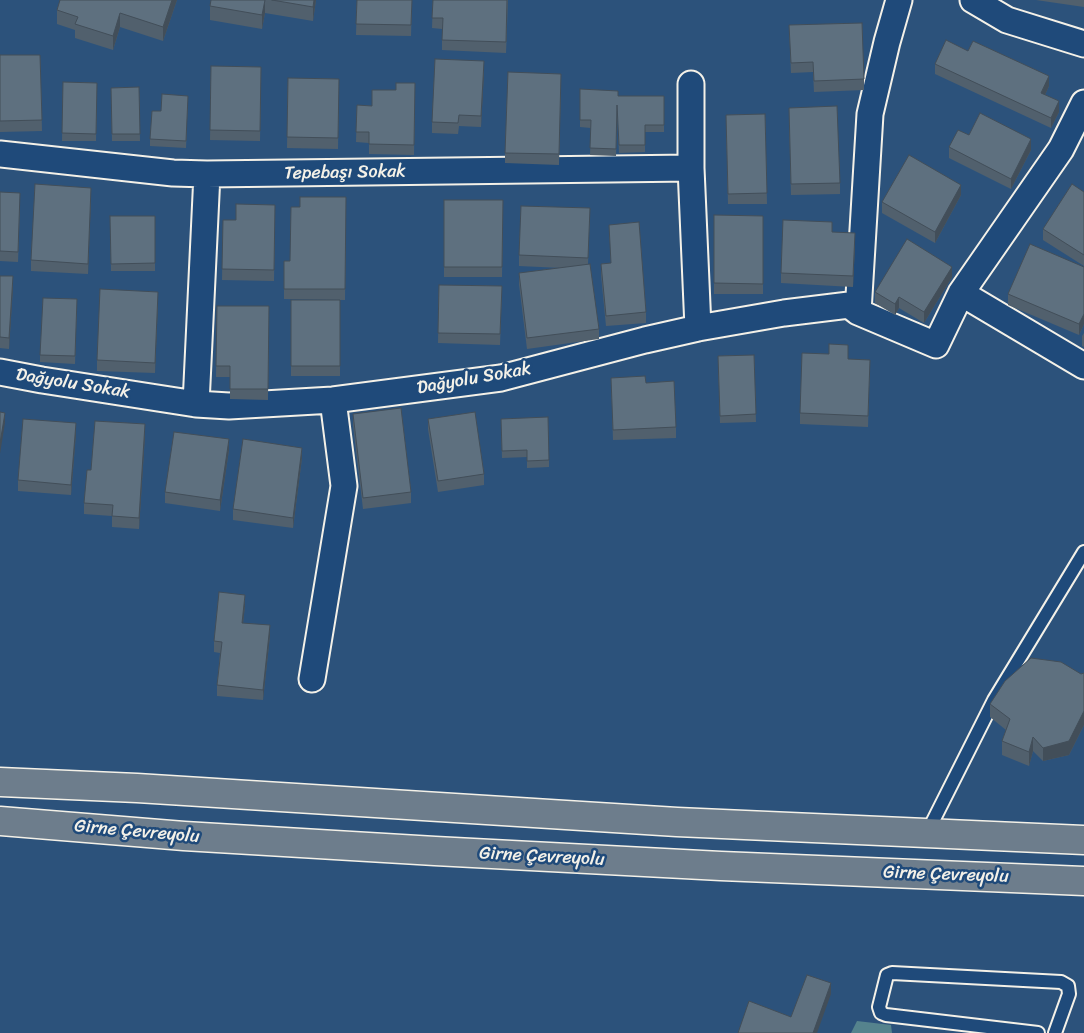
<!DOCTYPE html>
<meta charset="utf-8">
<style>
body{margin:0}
canvas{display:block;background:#2c527b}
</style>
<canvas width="1084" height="1033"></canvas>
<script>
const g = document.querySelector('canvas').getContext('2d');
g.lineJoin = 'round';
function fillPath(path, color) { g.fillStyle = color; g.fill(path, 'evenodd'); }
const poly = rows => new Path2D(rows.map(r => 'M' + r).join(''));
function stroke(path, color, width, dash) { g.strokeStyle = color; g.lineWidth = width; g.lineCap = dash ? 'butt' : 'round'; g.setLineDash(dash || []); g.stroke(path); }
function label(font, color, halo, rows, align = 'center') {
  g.font = font + ' Sriracha,sans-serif'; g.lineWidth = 5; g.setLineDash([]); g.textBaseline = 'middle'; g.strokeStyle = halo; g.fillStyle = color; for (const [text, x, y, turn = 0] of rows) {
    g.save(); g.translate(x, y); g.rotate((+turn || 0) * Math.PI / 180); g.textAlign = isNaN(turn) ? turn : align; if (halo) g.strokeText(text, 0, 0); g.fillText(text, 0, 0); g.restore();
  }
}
const green = poly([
 [857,1021,891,1025,892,1033,851,1033]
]);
const service = poly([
 [927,833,994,700,1084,552],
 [1038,1033,886,1015,881,1013,879,1007,887,975,892,973,1061,982,1068,986,1069,994,1055,1033]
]);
const minor = poly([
 [973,0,1007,20,1084,44],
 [691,84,691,168,698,328],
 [0,154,173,173,207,174,691,168],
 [961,293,1084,366],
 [858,312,870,114,887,42,899,0],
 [0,372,42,380,196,404,229,406,333,400,501,378,645,340,698,328,784,313,849,305,858,312,936,345,961,293,1061,149,1084,103],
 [196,404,207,174],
 [312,679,344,486,333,400]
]);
const trunk = poly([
 [0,782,137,788,677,822,1084,840],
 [0,821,184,836,435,851,721,866,1084,881]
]);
const wall = poly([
 [60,0,177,0,163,41,120,27,113,50,75,38,75,30,57,24,57,10],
 [211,0,316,0,313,21,265,13,262,29,210,20,210,6],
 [357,0,412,0,411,36,356,35],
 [433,0,508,0,506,53,442,50,442,29,432,28],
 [1036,0,1084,0,1084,7],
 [789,25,864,79,864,90,814,92,813,72,791,73],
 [968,51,1049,86,1045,95,1059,112,1051,128,935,74,935,64],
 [0,55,40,55,42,131,0,132],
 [211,66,261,67,260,141,210,140],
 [484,72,481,127,459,126,458,134,432,133,432,122],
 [288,78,339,79,338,149,287,148],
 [63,82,97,83,96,141,62,141],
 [415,83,414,155,369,154,369,143,356,142,357,105,372,106,396,90],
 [561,84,559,165,505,163,505,153],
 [139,87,140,141,112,141,111,88],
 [580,89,618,96,664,96,664,132,645,132,645,152,619,153,617,112,616,156,590,155,591,128,580,127],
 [188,96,186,148,150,146,150,139,161,111],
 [765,114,767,204,728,204,726,115],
 [789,118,840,183,840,194,791,195],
 [969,135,1031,150,1011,189,949,158,949,147],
 [0,192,20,204,18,262,0,261],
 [1084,192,1084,266,1043,240,1043,229],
 [961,195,935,243,882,213,882,202],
 [346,197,345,300,284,299,284,261,290,261,300,207],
 [91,198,88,274,31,271,31,260],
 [444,200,503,200,502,277,444,277],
 [275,205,274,281,222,280,223,220,236,220],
 [590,208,588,264,599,329,599,339,527,349,519,284,519,273,562,268,519,266,519,255],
 [714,215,763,216,763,294,714,294],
 [110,216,155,216,155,271,111,271],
 [609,225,646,312,646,323,606,326,601,275,601,264,611,263],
 [832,232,855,244,853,287,781,283,781,273],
 [1084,267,1084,324,1079,335,1008,305,1008,294],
 [0,276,13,287,9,349,0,348],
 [952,277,924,323,899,308,895,315,875,303,875,292],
 [439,285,502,286,500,345,438,343],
 [77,299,75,364,40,362,40,355],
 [291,300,340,300,340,376,291,376],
 [158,302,155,373,97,371,97,360],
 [217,306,269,306,268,400,230,399,230,377,216,377],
 [1084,333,1084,347,1082,346,1082,336],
 [754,355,756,422,720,423,718,356],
 [848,359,870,360,868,427,800,424,800,413],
 [611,378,676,427,676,438,613,440],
 [353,414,411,492,411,503,363,509,353,425],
 [428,419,484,474,484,485,438,492,428,429],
 [501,419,549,460,549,467,527,468,527,457,502,458],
 [76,433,71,495,18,491,18,480],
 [145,435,139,529,112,527,112,516,84,514,84,503,91,470],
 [229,450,220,511,165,503,165,492],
 [302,458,293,528,233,520,233,509],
 [245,606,243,623,270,636,263,700,217,696,217,685,220,653,214,652,214,641],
 [1084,673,1084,725,1069,755,1043,761,1033,751,1029,766,1002,755,1002,741,1006,730,990,717,990,704]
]);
const shadedWall = poly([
 [172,0,177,0,163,41,163,27],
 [265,0,265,13,262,29,262,15],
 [314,0,316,0,313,21,313,7],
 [120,13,120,27,113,50,113,36],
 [484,61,484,72,481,127,481,116],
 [1049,76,1049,86,1041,104,1041,93],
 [1059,101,1059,112,1051,128,1051,118],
 [1031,139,1031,150,1011,189,1011,179],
 [961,185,961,195,935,243,935,232],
 [91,188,91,198,88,274,88,264],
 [855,233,855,244,853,287,853,276],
 [952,267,952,277,924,323,924,312],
 [13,276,13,287,9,349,9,338],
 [158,292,158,302,155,373,155,363],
 [899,297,899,308,895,315,895,304],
 [1084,314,1084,324,1079,335,1079,324],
 [5,413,5,423,0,454,0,443],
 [76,423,76,433,71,495,71,485],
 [145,424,145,435,139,529,139,518],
 [229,439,229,450,220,511,220,500],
 [302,448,302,458,293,528,293,518],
 [245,595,245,606,242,633,242,623],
 [270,625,270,636,263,700,263,690],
 [1084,711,1084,725,1069,755,1043,761,1043,748],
 [1033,737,1033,751,1029,766,1029,752],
 [831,983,831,994,817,1033,813,1033]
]);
const building = poly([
 [60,0,172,0,163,27,120,13,113,36,75,24,78,17,57,10,60,0],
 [211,0,265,0,262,15,210,6,211,0],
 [272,0,314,0,313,7,272,0],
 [357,0,412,0,411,25,356,24,357,0],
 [433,0,507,0,506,42,442,40,443,18,432,18,433,0],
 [862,23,864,79,814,81,813,62,791,63,789,25,862,23],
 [946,40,968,51,973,41,1049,76,1041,93,1059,101,1051,118,935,64,946,40],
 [0,55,40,55,42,120,0,121,0,55],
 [435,59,484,61,481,116,459,115,458,123,432,122,435,59],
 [211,66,261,67,260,131,210,130,211,66],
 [508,72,561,74,559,154,505,153,508,72],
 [288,78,339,79,338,138,287,137,288,78],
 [63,82,97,83,96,134,62,133,63,82],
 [396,83,415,83,414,145,369,144,369,132,356,132,357,105,372,106,372,90,396,90,396,83],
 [139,87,140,134,112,134,111,88,139,87],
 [580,89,618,91,618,96,664,96,664,125,645,125,645,145,619,145,617,105,616,149,590,148,591,120,580,120,580,89],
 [162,94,188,96,186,141,150,139,152,111,161,111,162,94],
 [837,106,840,183,791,184,789,108,837,106],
 [980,113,1031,139,1011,179,949,147,958,130,969,135,980,113],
 [765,114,767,193,728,194,726,115,765,114],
 [909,155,961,185,935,232,882,202,909,155],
 [35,184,91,188,88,264,31,260,35,184],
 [1072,184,1084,192,1084,255,1043,229,1072,184],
 [0,192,20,193,18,252,0,251,0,192],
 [300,197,346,197,345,289,284,289,284,261,290,261,291,207,300,207,300,197],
 [444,200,503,200,502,267,444,267,444,200],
 [236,204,275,205,274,270,222,269,223,220,236,220,236,204],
 [521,206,590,208,588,258,519,255,521,206],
 [714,215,763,216,763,284,714,283,714,215],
 [110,216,155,216,155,263,111,264,110,216],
 [783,220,832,222,832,232,855,233,853,276,781,273,783,220],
 [639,222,646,312,606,316,601,264,611,263,609,225,639,222],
 [907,239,952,267,924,312,899,297,895,304,875,292,907,239],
 [1030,244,1084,267,1084,314,1079,324,1008,294,1030,244],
 [590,264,599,329,527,338,519,273,590,264],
 [0,276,13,276,9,338,0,337,0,276],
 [439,285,502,286,500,334,438,333,439,285],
 [100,289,158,292,155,363,97,360,100,289],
 [43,298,77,299,75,356,40,355,43,298],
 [291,300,340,300,340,366,291,366,291,300],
 [217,306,269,306,268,389,230,389,230,366,216,366,217,306],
 [829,344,848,345,848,359,870,360,868,416,800,413,802,353,829,354,829,344],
 [754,355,756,414,720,416,718,356,754,355],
 [645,376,646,383,674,381,676,427,613,430,611,378,645,376],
 [401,408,411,492,363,498,353,414,401,408],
 [0,412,5,413,0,443,0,412],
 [475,412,484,474,438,481,428,419,475,412],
 [548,417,549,460,527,461,527,450,502,451,501,419,548,417],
 [23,419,76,423,71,485,18,480,23,419],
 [95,421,145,424,139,518,112,516,113,505,84,503,87,470,91,470,95,421],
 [174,432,229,439,220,500,165,492,174,432],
 [243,439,302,448,293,518,233,509,243,439],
 [219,592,245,595,242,623,270,625,263,690,217,685,222,642,214,641,219,592],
 [1031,658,1061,662,1081,674,1084,673,1084,711,1069,741,1043,748,1033,737,1029,752,1002,741,1010,719,990,704,1005,681,1031,658],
 [807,975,831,983,813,1033,738,1033,749,1001,791,1017,807,975]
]);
const streetNames = [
 ["Tepebaşı Sokak",345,173,-1],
 ["Dağyolu Sokak",474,379,-10],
 ["Dağyolu Sokak",73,384,9],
 ["Girne Çevreyolu",137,832,5],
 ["Girne Çevreyolu",542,857,3],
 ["Girne Çevreyolu",946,875,2]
];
fillPath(green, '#55838d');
stroke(service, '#f4f1e8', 16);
stroke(minor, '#f4f1e8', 29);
stroke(trunk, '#f4f1e8', 31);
stroke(service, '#1f4a7a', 12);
stroke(minor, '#1f4a7a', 25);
stroke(trunk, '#6d7d8c', 28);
fillPath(wall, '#51606d');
fillPath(shadedWall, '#424e59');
fillPath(building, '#5e707f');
stroke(building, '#424e59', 1);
label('18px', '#f4f1e8', '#1f4a7a', streetNames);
</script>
